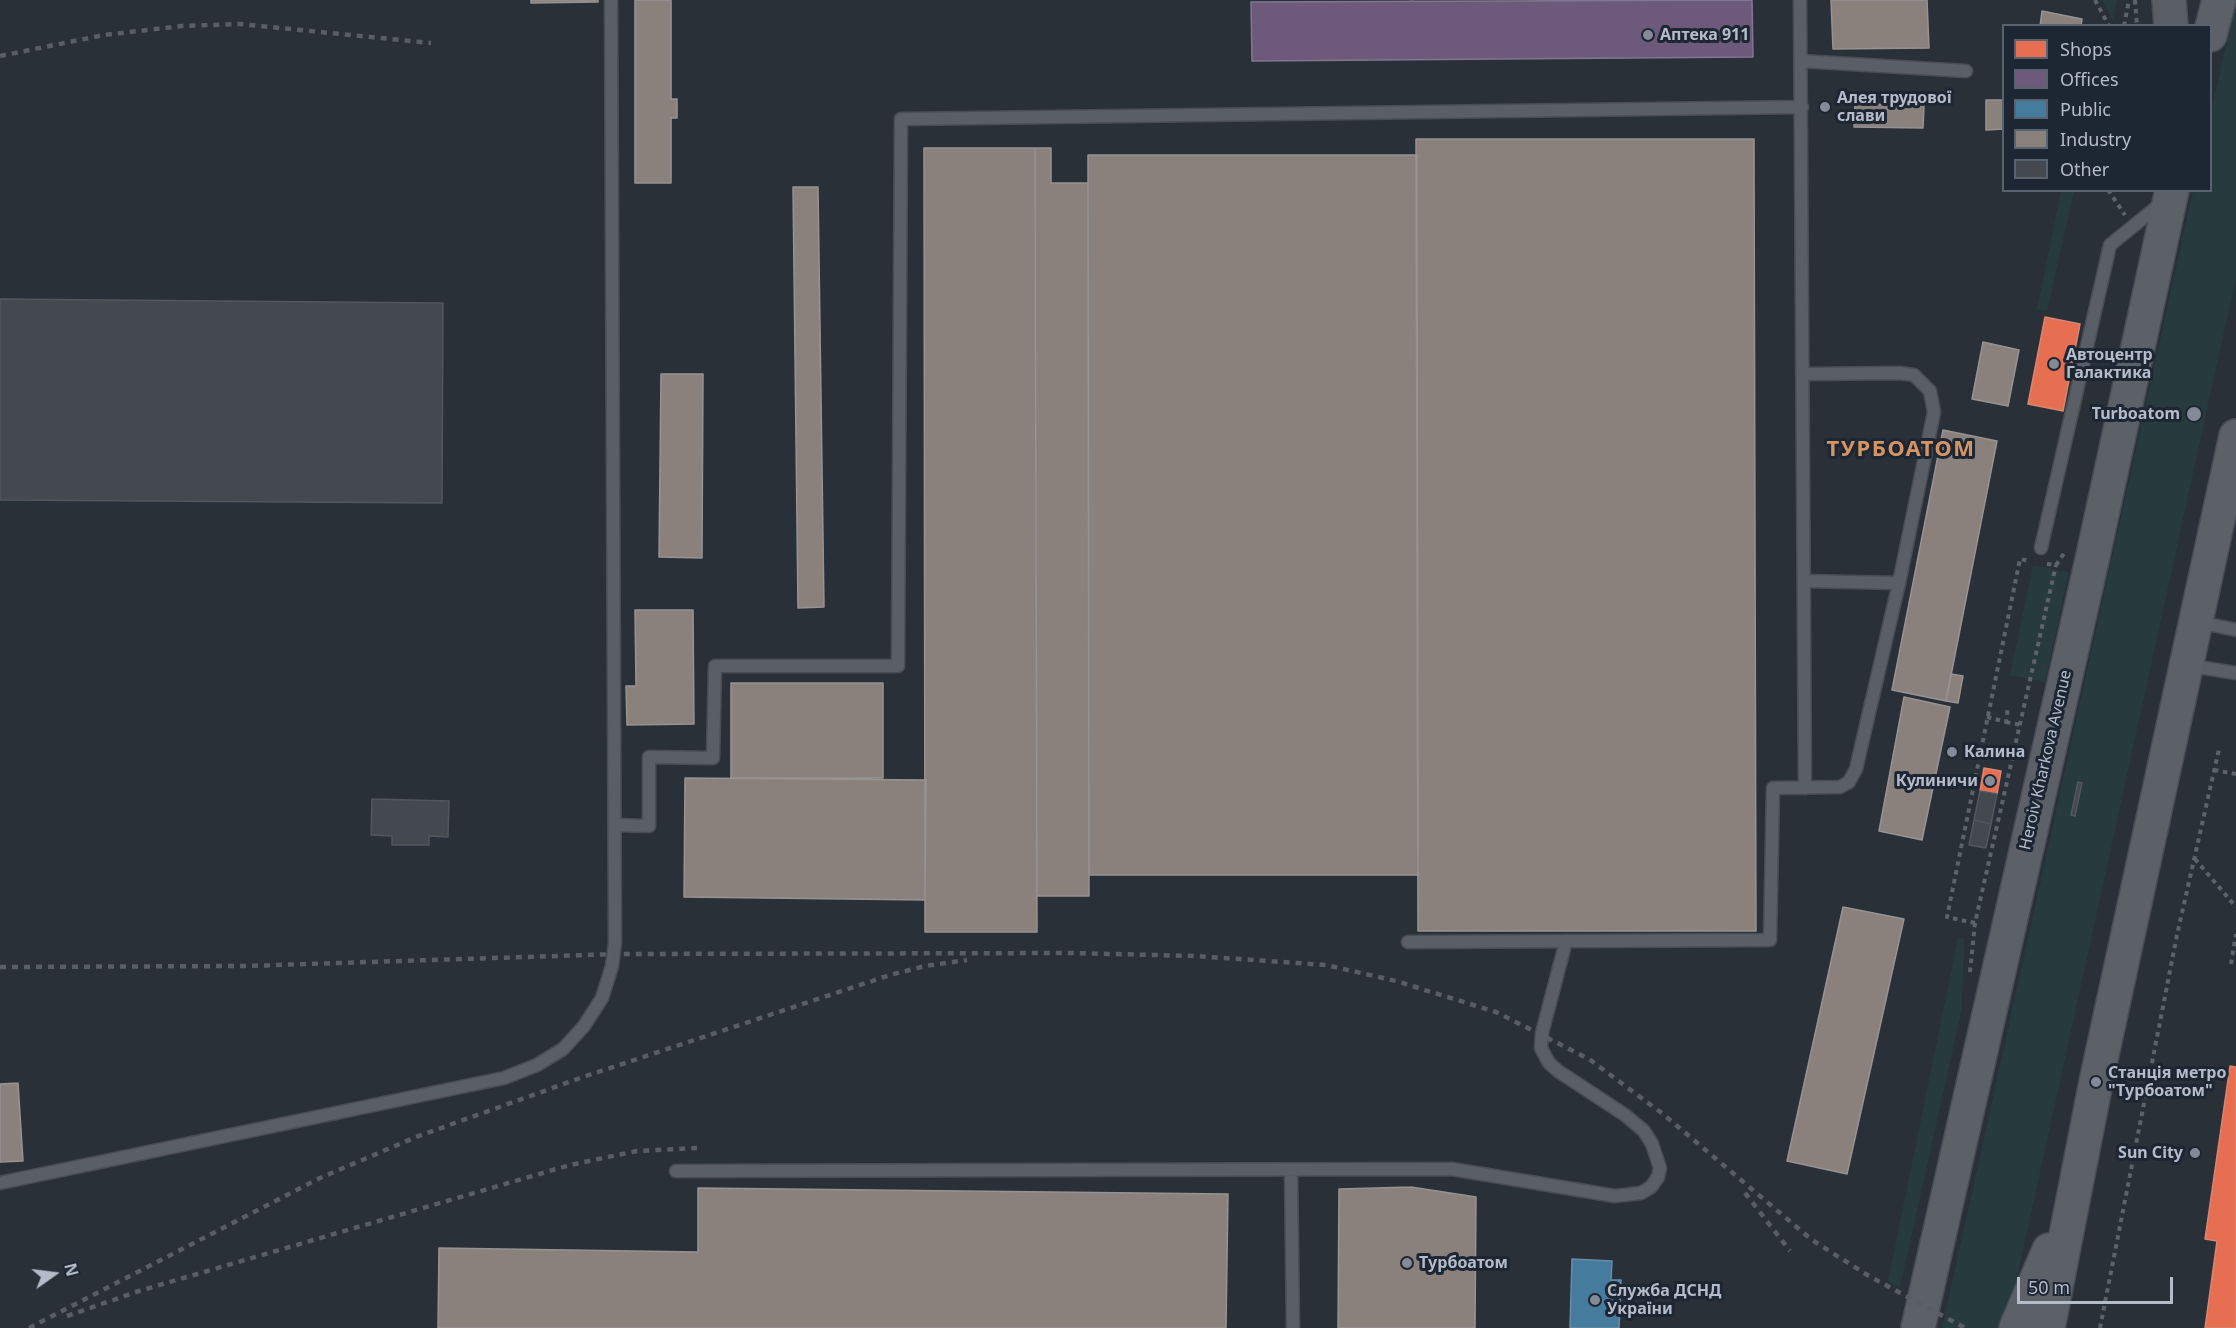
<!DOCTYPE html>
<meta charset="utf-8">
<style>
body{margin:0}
#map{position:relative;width:2236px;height:1328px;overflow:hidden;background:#2a3038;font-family:"Noto Sans",sans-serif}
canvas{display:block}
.legend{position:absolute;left:2002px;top:24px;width:210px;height:168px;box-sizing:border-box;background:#1d2633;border:2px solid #59626f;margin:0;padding:8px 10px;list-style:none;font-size:18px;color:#b4bcc9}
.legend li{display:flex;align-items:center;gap:12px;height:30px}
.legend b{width:30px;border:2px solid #59626f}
.north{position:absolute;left:24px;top:1244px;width:60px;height:60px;-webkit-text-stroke:4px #1d2633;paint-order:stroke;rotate:76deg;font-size:16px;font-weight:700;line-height:24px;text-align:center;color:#b4bcc9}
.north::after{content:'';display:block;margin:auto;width:21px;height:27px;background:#b4bcc9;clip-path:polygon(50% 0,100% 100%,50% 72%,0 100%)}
.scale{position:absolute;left:2017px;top:1277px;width:156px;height:27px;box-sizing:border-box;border:3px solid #b4bcc9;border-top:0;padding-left:8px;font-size:18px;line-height:21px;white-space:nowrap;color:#b4bcc9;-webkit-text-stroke:4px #1d2633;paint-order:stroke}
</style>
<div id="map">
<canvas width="2236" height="1328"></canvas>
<ul class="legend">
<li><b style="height:16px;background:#e76f51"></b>Shops</li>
<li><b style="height:16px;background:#6d597a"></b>Offices</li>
<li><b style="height:16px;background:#457b9d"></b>Public</li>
<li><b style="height:16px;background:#8a817c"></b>Industry</li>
<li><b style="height:16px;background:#444950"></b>Other</li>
</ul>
<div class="north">N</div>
<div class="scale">50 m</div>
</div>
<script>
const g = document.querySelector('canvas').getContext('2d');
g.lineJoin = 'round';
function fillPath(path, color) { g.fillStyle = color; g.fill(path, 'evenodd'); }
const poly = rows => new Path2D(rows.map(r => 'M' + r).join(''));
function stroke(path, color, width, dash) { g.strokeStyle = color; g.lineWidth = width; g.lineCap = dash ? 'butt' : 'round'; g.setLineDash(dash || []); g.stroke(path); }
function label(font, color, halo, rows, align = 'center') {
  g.font = font + ' "Noto Sans",sans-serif'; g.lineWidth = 6; g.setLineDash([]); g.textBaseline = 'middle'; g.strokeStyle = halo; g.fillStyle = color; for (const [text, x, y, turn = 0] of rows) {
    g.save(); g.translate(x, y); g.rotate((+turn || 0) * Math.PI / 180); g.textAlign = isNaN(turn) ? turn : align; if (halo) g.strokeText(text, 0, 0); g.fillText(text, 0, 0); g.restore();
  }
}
const green = poly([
 [2102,0,2117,0,2113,20],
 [2236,4,2236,277,2006,1328,1942,1328,2193,191,2210,190,2211,111],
 [2061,191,2074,191,2047,311,2037,309],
 [2033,565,2069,572,2045,682,2010,675],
 [1958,938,1964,939,1962,1008,1900,1288,1888,1281]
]);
const shops = poly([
 [2045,317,2080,324,2063,411,2028,404,2045,317],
 [1984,768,2001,771,1997,794,1980,791,1984,768],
 [2230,1066,2236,1067,2236,1328,2205,1328,2217,1241,2205,1239,2230,1066]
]);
const offices = poly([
 [1752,0,1753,57,1252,61,1251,2,1752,0]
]);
const public = poly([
 [1572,1259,1612,1261,1611,1280,1621,1280,1619,1328,1570,1328,1572,1259]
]);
const industry = poly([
 [531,0,598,0,598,2,531,3,531,0],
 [635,0,671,0,671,99,677,99,677,118,671,118,671,183,635,183,635,0],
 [1831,0,1927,0,1929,48,1833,49,1831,0],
 [2042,11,2082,19,2081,26,2040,26,2042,11],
 [1986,100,2004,100,2004,129,1986,130,1986,100],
 [1855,104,1924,105,1923,128,1854,127,1855,104],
 [1416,139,1754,139,1756,931,1418,931,1416,139],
 [924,148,1035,148,1037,932,925,932,924,148],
 [1035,148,1051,148,1051,183,1088,183,1089,896,1037,896,1035,148],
 [1088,155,1417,155,1418,875,1089,875,1088,155],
 [793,187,818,187,824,607,798,608,793,187],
 [1983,342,2019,350,2008,406,1972,399,1983,342],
 [661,374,703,374,702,558,659,557,661,374],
 [1943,430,1997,441,1946,701,1892,690,1943,430],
 [635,610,693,610,694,724,627,725,626,686,636,686,635,610],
 [1951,674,1963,676,1958,703,1946,701,1951,674],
 [731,683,883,683,883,778,731,778,731,683],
 [1904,697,1950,707,1922,840,1879,831,1904,697],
 [685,778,926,780,925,900,684,897,685,778],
 [1843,907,1904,919,1847,1174,1787,1161,1843,907],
 [18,1083,23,1161,0,1162,0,1084,18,1083],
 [1411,1187,1476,1197,1475,1328,1338,1328,1339,1189,1411,1187],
 [698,1188,1228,1194,1226,1328,438,1328,439,1248,698,1252,698,1188]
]);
const building = poly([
 [0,299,443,303,442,503,0,500,0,299],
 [2078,782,2082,783,2075,816,2071,815,2078,782],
 [1980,791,1997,794,1991,824,1974,820,1980,791],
 [372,799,449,801,448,837,429,836,429,845,392,845,392,836,371,835,372,799],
 [1974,820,1991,824,1986,848,1969,845,1974,820]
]);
const path = poly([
 [1412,0,1412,1],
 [2095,0,2109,26],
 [2135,0,2137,26],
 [2124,26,2129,0],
 [2108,190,2125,215],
 [2047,564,2056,565,2065,552],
 [1987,717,2006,722,2008,707],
 [2006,722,2021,725],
 [2214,770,2236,774],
 [2195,859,2236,907],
 [1975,923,1947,917,2020,559,2030,561],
 [2231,964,2236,934],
 [1970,972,1975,923,2056,565],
 [2100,1328,2177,935,2219,749]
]);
const service = poly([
 [1800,0,1805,788],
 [1801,61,1966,71],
 [2041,548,2110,245,2163,202],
 [1804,581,1899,583],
 [2198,622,2236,630],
 [2186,665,2236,673],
 [615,825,649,826,649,757,713,758,715,666,898,666,901,119,1802,107],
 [1408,942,1770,940,1773,788,1840,787,1849,782,1856,769,1899,583,1934,412,1930,391,1914,375,1899,373,1803,374],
 [1291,1170,1293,1328],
 [676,1171,1452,1169,1615,1196,1641,1193,1651,1187,1658,1177,1660,1168,1652,1144,1644,1131,1625,1115,1558,1071,1549,1063,1541,1048,1542,1033,1566,941],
 [0,1183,504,1078,537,1065,563,1049,584,1026,602,998,612,966,615,943,611,0]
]);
const secondary = poly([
 [2169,0,2171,26]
]);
const primary = poly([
 [2210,35,2219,0],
 [1918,1328,2092,560,2172,190],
 [2016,1328,2049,1250],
 [2048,1328,2096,1082,2236,436]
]);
const rail = poly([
 [0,56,104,35,182,26,240,24,431,43],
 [0,967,245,966,618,954,1071,953,1195,956,1326,965,1396,981,1496,1012,1589,1059,1663,1114,1812,1240,1869,1276,1965,1328],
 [1745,1193,1790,1251],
 [67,1316,139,1291,570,1165,637,1151,697,1148],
 [29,1328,320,1178,416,1137,583,1077,890,975,925,966,967,960]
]);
const markers = [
 [1648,35,6,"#848b96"],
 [1825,107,6,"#848b96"],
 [2054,364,6,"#848b96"],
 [2194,414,8,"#848b96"],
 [1952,752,6,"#848b96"],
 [1990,781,6,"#848b96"],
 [2096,1082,6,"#848b96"],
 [2195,1153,6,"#848b96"],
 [1407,1263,6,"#848b96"],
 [1595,1300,6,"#848b96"]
];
const poiNames = [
 ["Аптека 911",1660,35],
 ["Алея трудової",1837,98],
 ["слави",1837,116],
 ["Автоцентр",2066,355],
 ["Галактика",2066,373],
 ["Turboatom",2180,414,"right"],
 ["Калина",1964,752],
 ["Кулиничи",1978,781,"right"],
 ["Станція метро",2108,1073],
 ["\"Турбоатом\"",2108,1091],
 ["Sun City",2183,1153,"right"],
 ["Турбоатом",1419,1263],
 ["Служба ДСНД",1607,1291],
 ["України",1607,1309]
];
const streetNames = [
 ["Heroiv Kharkova Avenue",2046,760,-77]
];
const districtNames = [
 ["ТУРБОАТОМ",1901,450]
];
fillPath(green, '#273a3e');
fillPath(shops, '#e76f51');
stroke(shops, '#d88675', 1.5);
fillPath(offices, '#6d597a');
stroke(offices, '#827792', 1.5);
fillPath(public, '#457b9d');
stroke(public, '#668eaa', 1.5);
fillPath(industry, '#8a817c');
stroke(industry, '#979393', 1.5);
fillPath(building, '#444950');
stroke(building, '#52575f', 1.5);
stroke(service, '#484c53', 15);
stroke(secondary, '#484c53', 36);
stroke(primary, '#484c55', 36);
stroke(path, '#5d636a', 4, [4.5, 4.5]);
stroke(service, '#5a5e66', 12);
stroke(secondary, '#595d64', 33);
stroke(primary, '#5c6168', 33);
stroke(rail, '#595d64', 4.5, [6, 6]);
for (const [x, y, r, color] of markers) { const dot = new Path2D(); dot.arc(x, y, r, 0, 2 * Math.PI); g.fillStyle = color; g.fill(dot); stroke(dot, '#1d2633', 2); }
label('bold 16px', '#b4bcc9', '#1d2633', poiNames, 'left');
label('16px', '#b4bcc9', '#1d2633', streetNames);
g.letterSpacing = '1.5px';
label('bold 22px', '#d59563', '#1d2633', districtNames);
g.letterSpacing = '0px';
</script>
